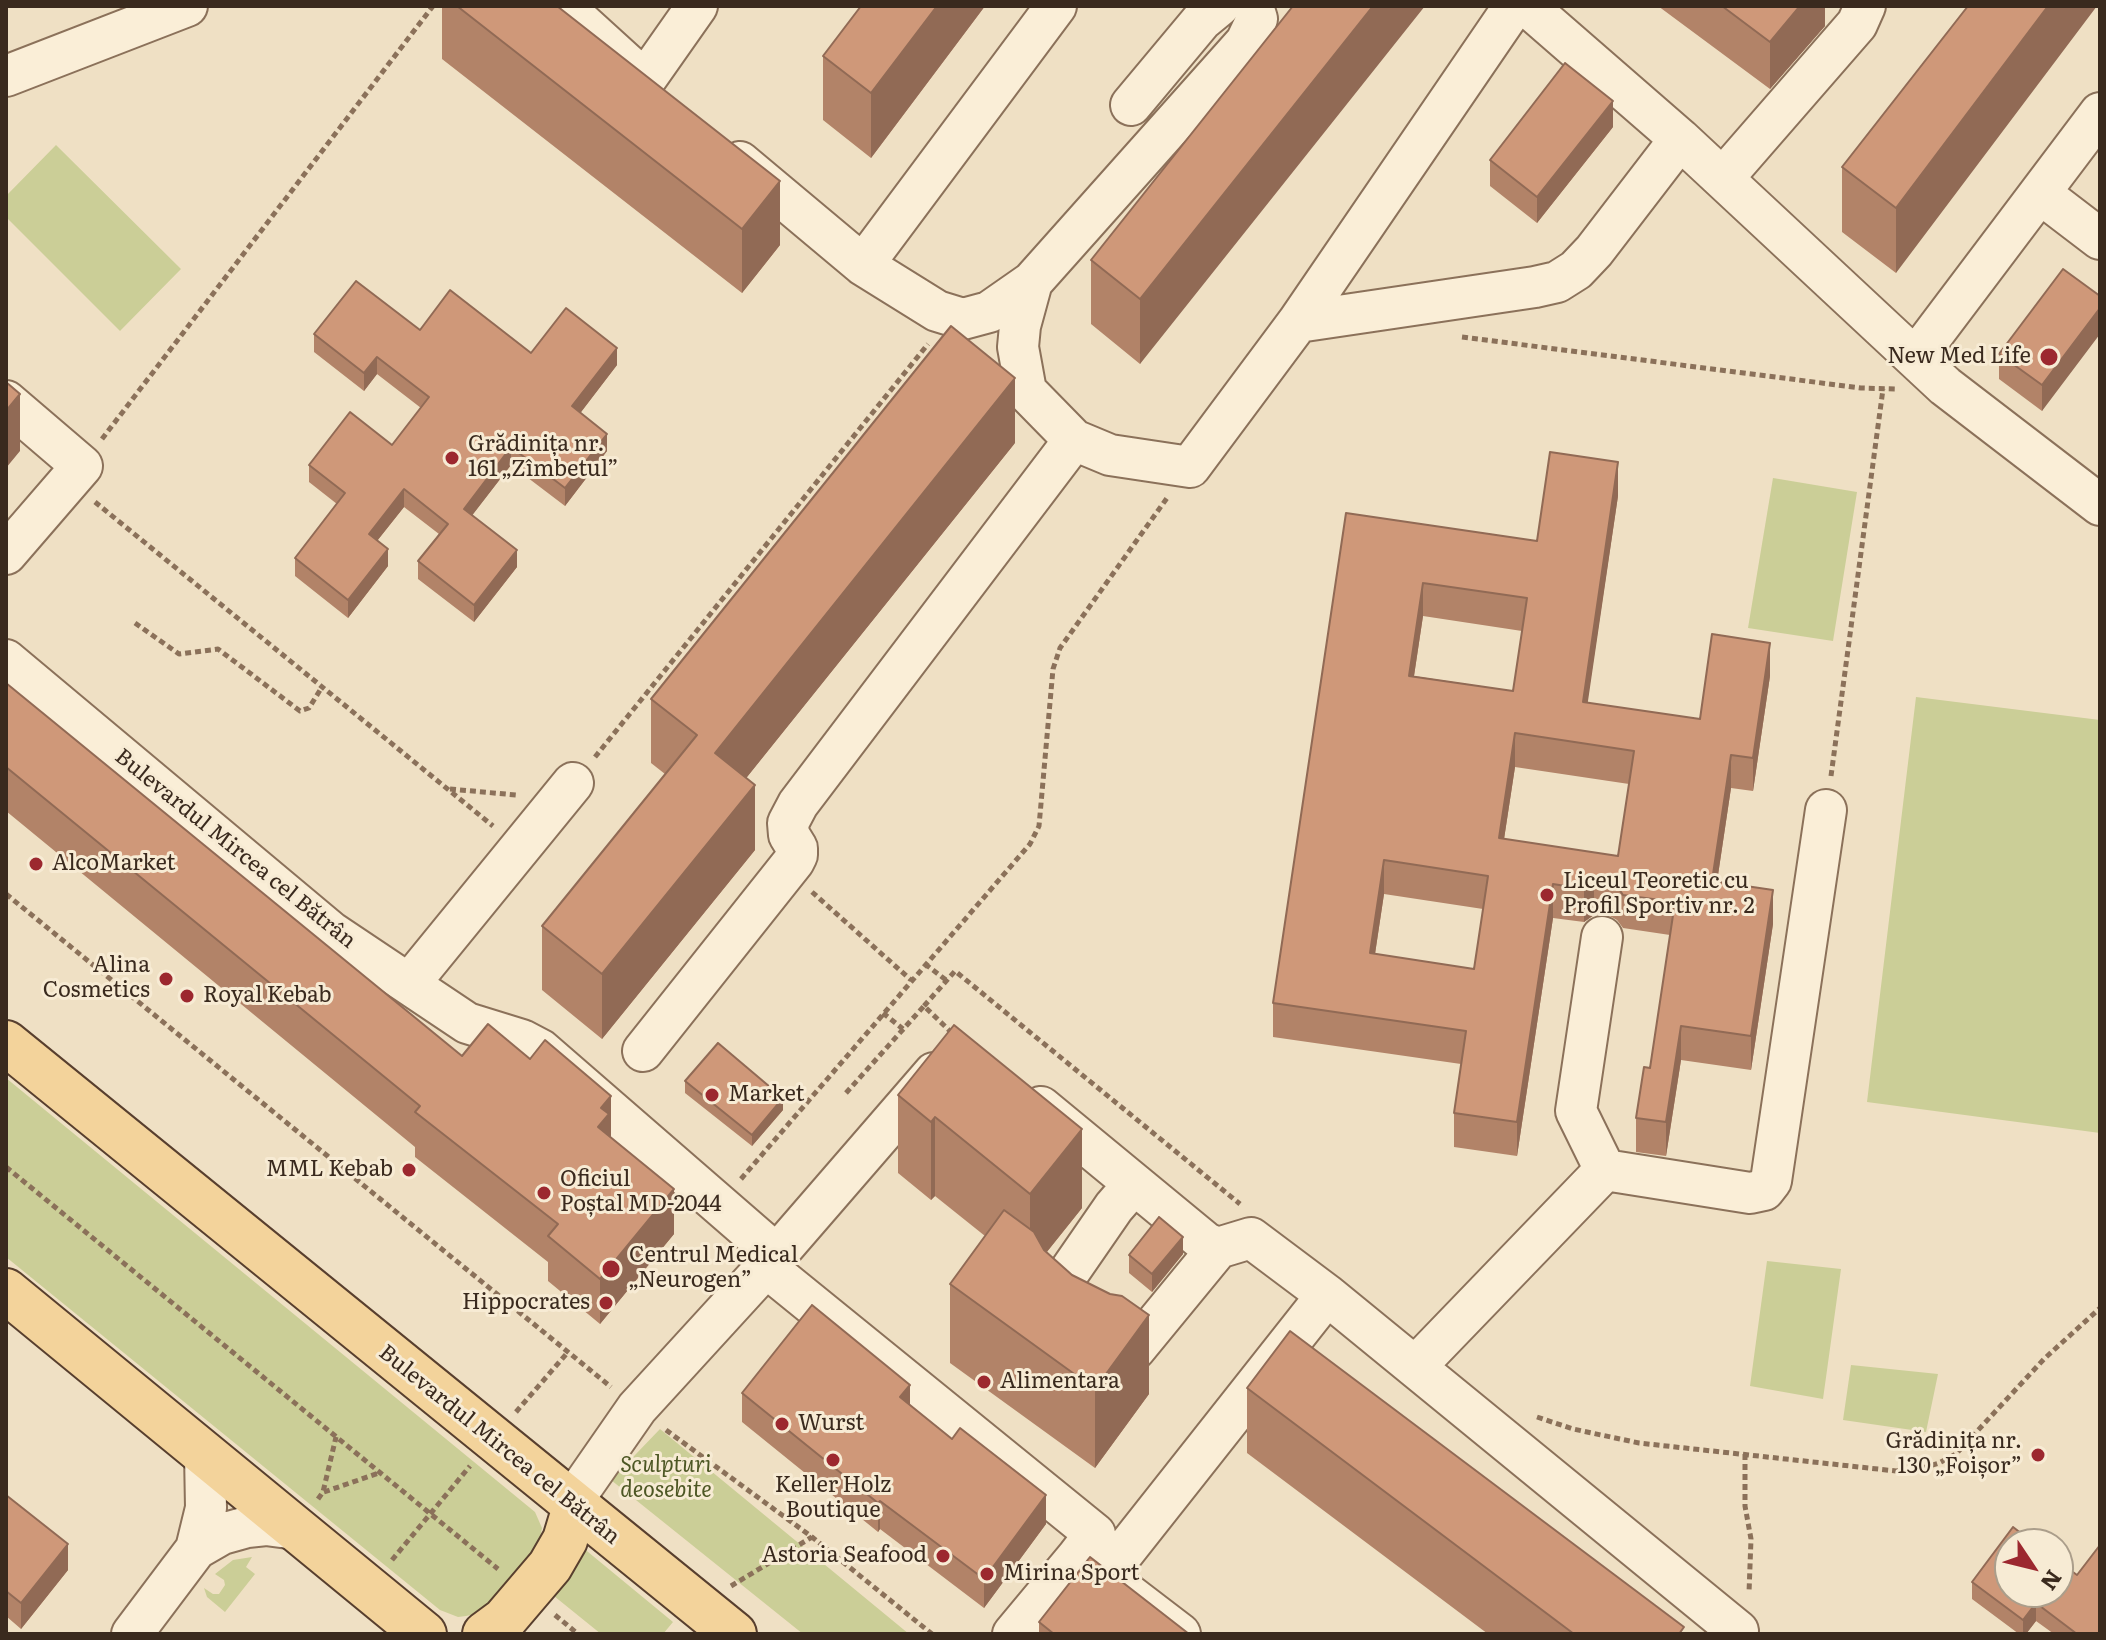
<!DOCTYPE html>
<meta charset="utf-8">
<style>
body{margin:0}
#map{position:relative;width:2106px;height:1640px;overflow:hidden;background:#efe0c4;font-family:Literata,serif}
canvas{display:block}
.frame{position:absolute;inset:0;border:8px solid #3a2a1e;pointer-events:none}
.north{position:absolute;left:1994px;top:1528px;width:80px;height:80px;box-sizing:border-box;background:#f7ebd4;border:2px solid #ab9e8b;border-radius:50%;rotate:125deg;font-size:22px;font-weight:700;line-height:32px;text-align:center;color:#3a2a1e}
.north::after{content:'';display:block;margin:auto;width:28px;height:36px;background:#9c282f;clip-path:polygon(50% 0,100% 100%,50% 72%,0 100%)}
</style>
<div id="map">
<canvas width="2106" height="1640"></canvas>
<div class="frame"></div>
<div class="north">N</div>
</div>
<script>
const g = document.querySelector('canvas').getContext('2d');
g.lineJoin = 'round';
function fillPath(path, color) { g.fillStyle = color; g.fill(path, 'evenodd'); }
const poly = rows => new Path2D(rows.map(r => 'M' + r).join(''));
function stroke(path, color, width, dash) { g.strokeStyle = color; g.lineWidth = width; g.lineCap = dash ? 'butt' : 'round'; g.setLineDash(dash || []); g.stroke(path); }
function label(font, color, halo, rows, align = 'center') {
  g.font = font + ' Literata,serif'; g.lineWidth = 6; g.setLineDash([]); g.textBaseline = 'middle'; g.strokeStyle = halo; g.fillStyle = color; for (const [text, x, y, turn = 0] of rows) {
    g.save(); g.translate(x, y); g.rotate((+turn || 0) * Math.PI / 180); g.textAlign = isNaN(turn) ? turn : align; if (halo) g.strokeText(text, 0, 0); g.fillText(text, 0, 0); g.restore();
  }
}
const green = poly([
 [56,145,181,269,120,331,6,217,6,196],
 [1773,478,1857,492,1833,641,1748,628],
 [1916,697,2100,720,2100,1133,1867,1102],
 [6,1078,535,1512,542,1528,539,1543,492,1600,475,1614,466,1616,458,1617,440,1610,6,1257],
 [1767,1261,1841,1269,1823,1399,1750,1386],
 [1851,1365,1938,1374,1926,1432,1843,1420],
 [660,1429,909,1634,803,1634,611,1480],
 [582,1547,673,1622,663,1634,601,1634,554,1596,577,1565],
 [252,1557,246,1567,255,1574,225,1612,207,1597,204,1588,213,1594,219,1594,225,1585,224,1580,215,1574,233,1560]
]);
const path = poly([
 [1462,337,1861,388,1896,389],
 [102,439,433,6],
 [95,502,493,826],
 [135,623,179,654,218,649,300,711,309,708,322,687],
 [595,757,928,344],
 [1831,776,1883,389],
 [450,789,516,795],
 [812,892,911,980],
 [6,894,611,1387],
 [925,964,946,980],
 [924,1006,955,971,1240,1204],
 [883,1013,903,1029],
 [846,1093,924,1006,954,1035],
 [6,1167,498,1569],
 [741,1179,1030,844,1039,826,1053,669,1060,648,1167,498],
 [516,1412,568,1352],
 [1537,1417,1573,1429,1639,1443,1896,1471,1919,1469,1939,1463,1956,1454,2044,1359,2100,1308],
 [666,1430,812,1537,932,1634],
 [1745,1454,1745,1506,1751,1539,1749,1593],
 [324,1492,379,1473],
 [318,1499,323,1492,336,1437],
 [392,1560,470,1466],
 [731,1586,812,1537],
 [555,1615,578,1634]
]);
const minor = poly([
 [563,6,640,76],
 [1056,6,863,265,937,311,963,319,989,312,1032,282,1246,42,1257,19,1253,6],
 [1527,6,1680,139,1945,386,2100,505],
 [6,76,187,6],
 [645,80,697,6],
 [1131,105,1202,20,1219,6],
 [740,162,863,265],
 [1723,178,1857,24,1865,6],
 [2041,194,2100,239],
 [1032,282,1020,326,1018,347,1026,391,1074,440,1110,455,1190,467,1298,322,1514,6],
 [1298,322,1535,287,1557,282,1576,270,1594,251,1680,139],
 [1916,357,2100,113],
 [6,401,82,466,6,554],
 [6,660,331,932,467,1023,522,1040,541,1050,776,1254],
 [1602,937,1576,1111,1605,1170],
 [409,984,573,783],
 [643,1051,794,861,797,855,797,848,789,835,788,823,798,804,1074,440],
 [1041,1107,1206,1243,1218,1248,1251,1238,1327,1295],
 [1605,1170,1750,1193,1764,1190,1771,1181,1826,810],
 [1134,1184,1114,1207,1056,1291,1055,1302,1059,1312,1087,1336,1120,1352,1135,1349,1218,1248],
 [766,1267,1095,1534,1078,1556,1180,1634],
 [1415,1367,1605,1170],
 [571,1503,637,1408,766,1267,934,1073],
 [196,1549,222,1534,247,1527,266,1525,296,1529],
 [1105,1576,1327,1295,1738,1631],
 [132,1634,196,1549,206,1508,205,1453],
 [1013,1634,1078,1556]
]);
const major = poly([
 [6,1043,734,1634],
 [6,1291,424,1634],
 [485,1634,504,1620,550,1566,565,1540,575,1507]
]);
const wall = poly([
 [442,6,557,6,780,245,742,293,442,59],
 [861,6,985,6,871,158,823,120,823,56],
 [1293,6,1140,364,1091,324,1091,260],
 [1658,6,1825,6,1825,26,1770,89],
 [1968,6,1896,273,1842,232,1842,167],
 [1613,127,1537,223,1490,186,1490,160],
 [2100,296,2042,411,1999,379,1999,354],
 [420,330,531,353,617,365,580,413,607,451,565,506,511,465,472,515,517,567,474,622,418,579,418,561,439,534,404,507,377,541,388,566,348,618,295,576,295,558,337,504,309,482,309,465,392,445,421,408,377,374,364,391,314,352,314,334],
 [1015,443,746,778,755,850,602,1039,542,990,542,926,665,774,651,763,651,699],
 [1618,496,1587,703,1700,719,1770,676,1753,791,1731,788,1717,882,1773,924,1751,1070,1681,1060,1666,1156,1636,1152,1636,1118,1650,1068,1670,935,1623,928,1617,920,1606,914,1594,915,1584,922,1553,918,1517,1156,1454,1147,1454,1113,1461,1064,1273,1037,1273,1003,1346,513,1537,541],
 [1423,616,1522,631,1513,691,1414,676],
 [1515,767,1629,784,1618,856,1504,839],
 [1384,894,1483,909,1474,969,1375,954],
 [6,683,462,1056,611,1138,674,1234,600,1324,548,1281,548,1262,415,1157,415,1147,6,811],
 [685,1081,783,1110,752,1146,685,1093],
 [898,1095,1082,1208,1046,1253,1149,1394,1095,1468,950,1363,950,1284,985,1236,935,1196,931,1200,898,1173],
 [1183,1254,1152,1292,1129,1273,1129,1255],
 [1247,1388,1684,1634,1488,1634,1247,1453],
 [742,1393,910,1405,1046,1524,984,1608,880,1529,878,1532,742,1422],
 [6,1495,68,1570,21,1629,6,1616],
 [2077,1575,2100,1634,2054,1634,2036,1621,2026,1634,2019,1634,1972,1599,1972,1582],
 [1039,1622,1189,1634,1039,1634]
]);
const shadedWall = poly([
 [937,6,985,6,871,158,871,93],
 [1373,6,1425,6,1140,364,1140,299],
 [1800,6,1825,6,1825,26,1770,89,1770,42],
 [2048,6,2097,6,1896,273,1896,208],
 [1613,101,1613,127,1537,223,1537,197],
 [780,181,780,245,742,293,742,229],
 [2100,308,2100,334,2042,411,2042,385],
 [617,348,617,365,572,424,572,406],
 [377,357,377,374,364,391,364,373],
 [1015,378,1015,443,715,817,715,753],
 [20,394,20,451,6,468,6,411],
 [607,434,607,451,565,506,565,488],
 [511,447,511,465,464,526,464,509],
 [1618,462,1618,496,1583,735,1583,702],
 [404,489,404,507,369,551,369,534],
 [388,549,388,566,348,618,348,600],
 [517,550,517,567,474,622,474,605],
 [1423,583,1423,616,1409,709,1409,676],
 [1770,643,1770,676,1753,791,1753,758],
 [1515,733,1515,767,1499,872,1499,838],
 [1731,755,1731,788,1712,915,1712,881],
 [755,785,755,850,602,1039,602,974],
 [1384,860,1384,894,1370,987,1370,953],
 [1594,882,1594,915,1584,922,1584,889],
 [1553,884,1553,918,1517,1156,1517,1122],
 [1773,890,1773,924,1751,1070,1751,1036],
 [1681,1026,1681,1060,1666,1156,1666,1122],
 [611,1096,611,1141,598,1127,601,1108],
 [783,1098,783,1110,752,1146,752,1135],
 [935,1117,935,1196,931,1200,931,1122],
 [1082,1129,1082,1208,1030,1273,1030,1194],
 [674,1189,674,1234,600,1324,600,1279],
 [1183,1237,1183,1254,1152,1292,1152,1274],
 [1149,1315,1149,1394,1095,1468,1095,1389],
 [910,1385,910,1414,900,1397],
 [1046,1495,1046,1524,984,1608,984,1579],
 [880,1501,880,1529,878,1532,878,1503],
 [68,1544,68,1570,21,1629,21,1603],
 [2036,1603,2036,1621,2026,1634,2023,1634,2023,1620]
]);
const building = poly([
 [457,6,557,6,780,181,742,229,457,6],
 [861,6,937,6,871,93,823,56,861,6],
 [1293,6,1373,6,1140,299,1091,260,1293,6],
 [1722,6,1800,6,1770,42,1722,6],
 [1968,6,2048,6,1896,208,1842,167,1968,6],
 [1565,63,1613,101,1537,197,1490,160,1565,63],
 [2063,269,2100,296,2100,308,2042,385,1999,354,2063,269],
 [356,281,420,330,450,290,531,353,566,308,617,348,572,406,607,434,565,488,511,447,464,509,517,550,474,605,418,561,448,524,404,489,369,534,388,549,348,600,295,558,345,493,309,465,350,412,392,445,429,397,377,357,364,373,314,334,356,281],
 [951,326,1015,378,715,753,755,785,602,974,542,926,697,735,651,699,951,326],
 [6,382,20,394,6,411,6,382],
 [1550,452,1618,462,1583,702,1700,719,1712,634,1770,643,1753,758,1731,755,1712,881,1773,890,1751,1036,1681,1026,1666,1122,1636,1118,1644,1067,1650,1068,1675,902,1623,895,1617,886,1606,881,1594,882,1584,889,1553,884,1517,1122,1454,1113,1466,1031,1273,1003,1346,513,1537,541,1550,452],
 [1423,583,1527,598,1513,691,1409,676,1423,583],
 [1515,733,1634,751,1618,856,1499,838,1515,733],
 [1384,860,1488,876,1474,969,1370,953,1384,860],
 [6,683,462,1056,488,1024,530,1059,545,1040,611,1096,601,1108,609,1114,598,1127,674,1189,600,1279,548,1236,558,1224,415,1112,420,1106,6,767,6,683],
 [954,1025,1082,1129,1030,1194,935,1117,931,1122,898,1095,954,1025],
 [718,1043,783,1098,752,1135,685,1081,718,1043],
 [1004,1210,1034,1232,1044,1250,1072,1275,1110,1294,1122,1296,1149,1315,1095,1389,950,1284,1004,1210],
 [1159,1217,1183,1237,1152,1274,1129,1255,1159,1217],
 [812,1305,910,1385,900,1397,952,1439,960,1428,1046,1495,984,1579,880,1501,878,1503,742,1393,812,1305],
 [1290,1331,1684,1627,1679,1634,1574,1634,1247,1388,1290,1331],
 [6,1495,68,1544,21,1603,6,1591,6,1495],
 [2013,1527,2035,1544,2010,1544,2010,1592,2058,1592,2058,1561,2077,1575,2100,1545,2100,1634,2077,1634,2036,1603,2023,1620,1972,1582,2013,1527],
 [1090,1557,1189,1634,1054,1634,1039,1622,1090,1557]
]);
const markers = [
 [2049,357,10,"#9c282f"],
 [452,458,8,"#9c282f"],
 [36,864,8,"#9c282f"],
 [1547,895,8,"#9c282f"],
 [166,979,8,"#9c282f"],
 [187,996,8,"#9c282f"],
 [712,1095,8,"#9c282f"],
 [409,1170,8,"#9c282f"],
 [544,1193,8,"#9c282f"],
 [611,1269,10,"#9c282f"],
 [606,1303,8,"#9c282f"],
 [984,1382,8,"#9c282f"],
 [782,1424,8,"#9c282f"],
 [2038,1455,8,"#9c282f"],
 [833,1460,8,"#9c282f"],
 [943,1556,8,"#9c282f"],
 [987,1574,8,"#9c282f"]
];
const poiNames = [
 ["New Med Life",2031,357,"right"],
 ["Grădinița nr.",468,445],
 ["161 „Zîmbetul”",468,470],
 ["AlcoMarket",52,864],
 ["Liceul Teoretic cu",1563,882],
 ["Profil Sportiv nr. 2",1563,907],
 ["Alina",150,966,"right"],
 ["Cosmetics",150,991,"right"],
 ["Royal Kebab",203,996],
 ["Market",728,1095],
 ["MML Kebab",393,1170,"right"],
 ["Oficiul",560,1180],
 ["Poștal MD-2044",560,1205],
 ["Centrul Medical",629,1256],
 ["„Neurogen”",629,1281],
 ["Hippocrates",590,1303,"right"],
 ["Alimentara",1000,1382],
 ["Wurst",798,1424],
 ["Grădinița nr.",2022,1442,"right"],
 ["130 „Foișor”",2022,1467,"right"],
 ["Keller Holz",833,1486,"center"],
 ["Boutique",833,1511,"center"],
 ["Astoria Seafood",927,1556,"right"],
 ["Mirina Sport",1003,1574]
];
const streetNames = [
 ["Bulevardul Mircea cel Bătrân",235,849,39],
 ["Bulevardul Mircea cel Bătrân",499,1445,39]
];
const parkNames = [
 ["Sculpturi",666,1466],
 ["deosebite",666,1491]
];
fillPath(green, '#cbce97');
stroke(minor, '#8b715a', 44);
stroke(major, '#583f2e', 48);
stroke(path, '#8b715a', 5, [6, 4]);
stroke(minor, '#faeed7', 40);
stroke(major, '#f3d39b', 44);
fillPath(wall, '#b28368');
fillPath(shadedWall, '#916a55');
fillPath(building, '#cf9879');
stroke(building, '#916a55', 2);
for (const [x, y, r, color] of markers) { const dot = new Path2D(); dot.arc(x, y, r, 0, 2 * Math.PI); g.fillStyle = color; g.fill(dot); stroke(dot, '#f7ebd4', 3); }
label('22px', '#3a2a1e', '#f7ebd4', poiNames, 'left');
label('22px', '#3a2a1e', '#f7ebd4', streetNames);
label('italic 22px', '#4d5724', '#f7ebd4', parkNames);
</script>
